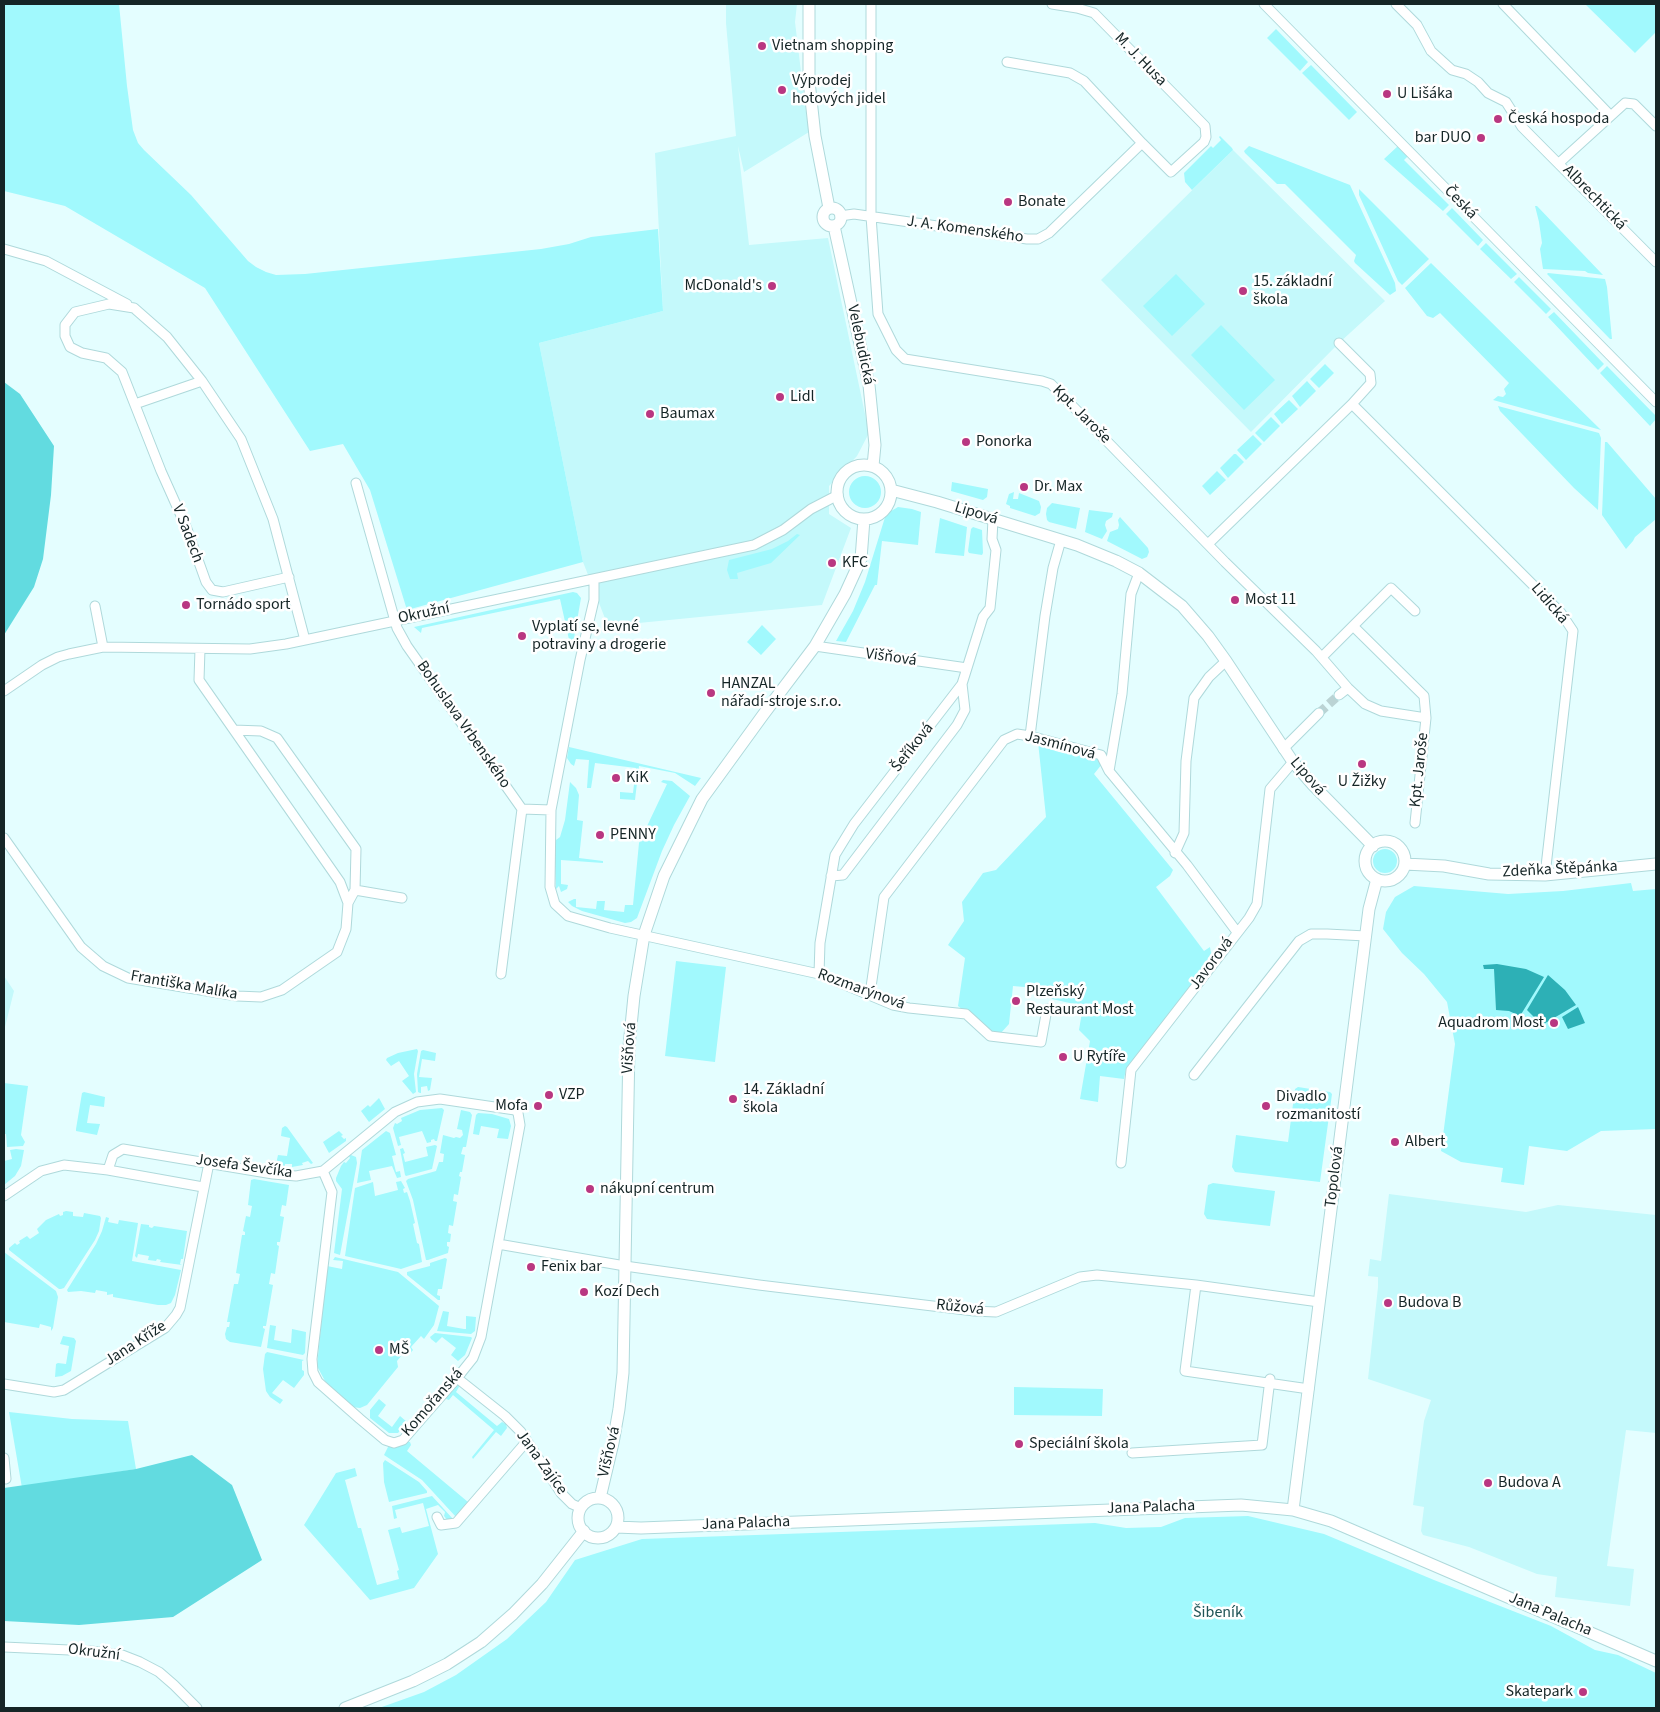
<!DOCTYPE html>
<meta charset="utf-8">
<style>
body{margin:0}
#map{position:relative;width:1660px;height:1712px;overflow:hidden;background:#e4feff;font-family:"Source Sans 3",sans-serif}
canvas{display:block}
.frame{position:absolute;inset:0;border:5px solid #152526;pointer-events:none}
</style>
<div id="map">
<canvas width="1660" height="1712"></canvas>
<div class="frame"></div>
</div>
<script>
const g = document.querySelector('canvas').getContext('2d');
g.lineJoin = 'round';
function fillPath(path, color) { g.fillStyle = color; g.fill(path, 'evenodd'); }
const poly = rows => new Path2D(rows.map(r => 'M' + r).join(''));
function stroke(path, color, width, dash) { g.strokeStyle = color; g.lineWidth = width; g.lineCap = dash ? 'butt' : 'round'; g.setLineDash(dash || []); g.stroke(path); }
function label(font, color, halo, rows, align = 'center') {
  g.font = font + ' "Source Sans 3",sans-serif'; g.lineWidth = 5; g.setLineDash([]); g.textBaseline = 'middle'; g.strokeStyle = halo; g.fillStyle = color; for (const [text, x, y, turn = 0] of rows) {
    g.save(); g.translate(x, y); g.rotate((+turn || 0) * Math.PI / 180); g.textAlign = isNaN(turn) ? turn : align; if (halo) g.strokeText(text, 0, 0); g.fillText(text, 0, 0); g.restore();
  }
}
const built = poly([
 [726,4,797,4,795,22,805,105,809,132,744,172,738,146,749,245,828,238,869,433,857,456,829,486,829,514,851,528,822,605,608,626,583,562,539,343,663,311,655,153,736,136,726,23],
 [1233,150,1385,301,1339,343,1251,432,1101,280],
 [4,976,14,991,4,1031],
 [1389,1194,1526,1212,1558,1205,1656,1215,1656,1433,1626,1430,1607,1566,1634,1569,1630,1606,1555,1597,1557,1577,1537,1574,1469,1547,1423,1535,1421,1531,1424,1507,1413,1505,1424,1421,1431,1400,1368,1379,1378,1287,1378,1277,1368,1276,1370,1259,1381,1261]
]);
const green = poly([
 [4,4,119,4,127,86,133,130,138,143,144,150,191,195,248,261,256,267,266,272,276,275,305,274,541,249,569,244,591,237,658,229,663,311,539,343,583,562,407,610,370,490,343,444,310,451,205,288,65,206,4,191],
 [1585,4,1656,4,1656,32,1635,53],
 [1276,29,1308,62,1300,71,1267,38],
 [1311,65,1357,112,1349,120,1302,73],
 [1220,136,1232,148,1233,150,1192,190,1185,182,1184,173,1211,146,1213,148,1221,140,1219,137],
 [1249,146,1350,185,1395,283,1396,291,1390,295,1355,263,1354,261,1356,255,1285,184,1277,184,1245,153,1244,151],
 [1398,146,1409,155,1404,160,1449,205,1443,211,1384,159],
 [1359,189,1429,259,1402,285,1398,281,1359,195],
 [1535,206,1537,206,1603,275,1588,273,1585,271,1543,269,1540,249,1542,243,1539,222],
 [1452,208,1483,240,1478,246,1446,214],
 [1486,243,1517,274,1511,279,1480,249],
 [1431,263,1601,430,1493,400,1498,396,1503,397,1506,394,1504,389,1509,383,1440,313,1433,318,1427,316,1405,288],
 [1548,273,1605,279,1607,287,1612,339,1610,339,1547,274],
 [1176,274,1205,304,1172,336,1143,306],
 [1519,277,1551,309,1546,314,1514,282],
 [1554,312,1604,364,1598,370,1548,317],
 [1221,325,1275,380,1244,410,1191,355],
 [1325,364,1334,373,1319,388,1310,379],
 [1607,366,1656,416,1656,419,1650,426,1600,373],
 [1307,381,1316,391,1300,407,1292,396],
 [1289,400,1298,409,1282,424,1274,414],
 [1498,406,1599,433,1601,438,1598,510,1574,488,1500,411],
 [1271,417,1280,426,1264,442,1255,433],
 [1253,435,1262,444,1246,460,1237,450],
 [1605,442,1607,442,1656,499,1656,519,1635,537,1633,541,1626,549,1602,515],
 [1234,454,1236,454,1244,462,1228,478,1220,468],
 [1217,471,1226,480,1210,495,1202,486],
 '849 492a16 16 0 1 1 32 0a16 16 0 1 1-32 0Z',
 [952,482,988,489,987,497,983,500,951,491],
 [1014,492,1013,499,1018,499,1019,493,1039,501,1041,507,1040,513,1035,516,1010,508,1010,506,1006,504,1009,494],
 [1052,503,1080,508,1076,529,1049,522,1047,520,1046,514,1047,508],
 [898,507,912,509,921,512,918,545,882,541,877,585,875,585,846,642,836,641,853,611,865,582,886,514],
 [1089,510,1113,513,1112,517,1106,521,1105,525,1107,531,1102,539,1085,532],
 [1120,517,1148,548,1149,552,1147,557,1142,559,1107,541,1110,532,1118,529,1119,525,1118,520],
 [940,518,967,527,964,556,935,553],
 [973,527,982,530,983,553,982,555,969,553,968,551,971,529],
 [797,534,800,535,771,563,737,573,738,579,730,579,727,570,729,560,772,549,788,541],
 [573,592,577,593,581,598,573,644,570,644,560,599,422,628,421,633,414,627],
 [762,625,776,639,761,655,747,642],
 [1038,742,1097,757,1102,764,1094,774,1173,870,1170,876,1156,887,1204,951,1210,947,1211,953,1209,962,1126,1069,1124,1079,1100,1076,1098,1102,1080,1099,1090,1041,1079,1030,1083,1006,1052,999,1042,994,1035,988,1013,986,1009,1024,1000,1034,987,1029,958,1006,965,958,948,945,964,921,962,902,983,873,996,870,1046,817],
 [569,747,701,778,695,786,675,773,639,766,635,800,620,799,620,792,633,793,636,768,595,763,591,788,587,788,589,760,576,759,574,766,571,764,567,758],
 [663,780,672,781,690,796,674,825,662,851,637,918,631,922,625,923,582,911,572,906,568,902,574,899,576,899,576,907,596,909,597,901,605,901,604,910,624,912,625,905,633,905,639,843,667,784,661,782],
 [570,782,576,788,579,795,577,820,583,821,579,858,603,861,603,863,561,860,561,884,568,885,567,889,561,892,559,886,556,889,555,860,556,840,560,837,565,820],
 '1373 861a12 12 0 1 1 24 0a12 12 0 1 1-24 0Z',
 [1631,883,1633,891,1656,889,1656,1129,1601,1131,1567,1151,1529,1146,1524,1185,1501,1182,1503,1168,1461,1162,1441,1151,1455,1044,1447,1002,1424,974,1402,953,1383,929,1386,912,1395,897,1414,886,1508,894,1563,891],
 [676,961,726,967,715,1062,665,1056],
 [417,1049,418,1051,414,1074,416,1092,413,1094,402,1081,409,1076,399,1061,391,1066,386,1060,387,1058,398,1053],
 [423,1050,436,1053,435,1061,422,1059,419,1077,432,1078,430,1090,428,1091,427,1086,421,1087,421,1093,420,1093,418,1092,417,1074,421,1051],
 [4,1083,28,1086,21,1135,25,1142,23,1146,7,1147,6,1134,4,1134],
 [1298,1087,1330,1092,1332,1094,1320,1182,1235,1172,1232,1167,1236,1135,1288,1142,1295,1089],
 [84,1092,105,1097,104,1107,90,1105,87,1123,100,1124,97,1135,76,1131,76,1129,82,1093],
 [379,1098,385,1109,369,1122,361,1111,368,1105,370,1107],
 [442,1108,444,1110,437,1141,435,1141,434,1139,431,1140,431,1142,427,1143,422,1131,399,1137,401,1145,398,1146,393,1128,395,1123,397,1124,402,1121,401,1118,420,1110],
 [461,1110,470,1112,472,1115,466,1147,463,1147,461,1154,465,1155,462,1172,460,1172,459,1176,461,1177,458,1195,454,1194,453,1201,457,1202,453,1226,449,1225,448,1233,451,1234,450,1242,447,1242,447,1246,449,1247,448,1253,428,1260,426,1260,413,1200,406,1181,408,1179,436,1171,439,1162,443,1162,444,1154,440,1153,443,1135,454,1138,456,1137,460,1138,463,1135,462,1130,457,1129],
 [478,1113,492,1114,509,1119,511,1126,508,1139,497,1138,499,1129,481,1126,479,1135,473,1134,476,1115],
 [285,1126,287,1127,313,1163,311,1164,308,1161,302,1163,303,1165,292,1167,292,1164,285,1164,285,1167,278,1166,276,1164,278,1155,287,1156,290,1138,281,1136,282,1128],
 [339,1131,343,1135,341,1136,344,1139,346,1138,346,1141,329,1153,323,1142],
 [386,1131,390,1133,396,1155,392,1156,396,1172,400,1171,401,1177,397,1178,392,1166,369,1171,371,1180,357,1183,362,1150],
 [435,1145,437,1146,432,1169,406,1176,405,1175,400,1149,403,1148,405,1153,403,1154,405,1162,428,1156,426,1147],
 [16,1149,24,1150,21,1166,15,1176,4,1185,4,1161,12,1159,10,1150],
 [351,1155,356,1157,357,1163,340,1255,334,1253,342,1189,336,1181,336,1178,341,1166,344,1162,346,1163,350,1158,349,1156],
 [254,1179,289,1185,286,1206,282,1205,280,1216,284,1217,280,1242,277,1242,277,1245,279,1246,275,1274,271,1273,269,1284,273,1285,266,1326,263,1326,263,1328,265,1329,261,1347,230,1342,226,1339,225,1334,227,1327,229,1327,230,1322,227,1322,234,1284,238,1284,240,1274,236,1273,242,1235,245,1235,245,1232,243,1231,246,1216,250,1217,252,1206,248,1205,251,1180],
 [401,1181,405,1188,403,1189,404,1193,407,1192,410,1201,415,1223,413,1224,417,1243,419,1244,422,1262,401,1269,345,1256,355,1188,373,1182,375,1196,398,1190,396,1182],
 [1213,1183,1275,1191,1270,1226,1207,1219,1204,1214,1208,1185],
 [66,1211,73,1212,73,1216,83,1217,84,1213,100,1216,101,1218,99,1231,95,1240,64,1288,61,1289,59,1289,9,1250,9,1248,15,1243,17,1245,20,1243,19,1241,27,1236,30,1239,39,1233,37,1229,46,1220,59,1214,60,1216,63,1215,63,1212],
 [106,1217,109,1218,108,1222,118,1224,119,1220,138,1223,132,1261,181,1270,175,1295,171,1303,166,1305,158,1305,113,1297,113,1294,107,1295,107,1292,96,1290,95,1293,81,1291,68,1292,67,1290,96,1244,102,1231],
 [141,1224,149,1225,149,1227,152,1228,154,1226,187,1231,183,1259,181,1259,180,1264,182,1265,160,1262,161,1260,157,1259,156,1261,148,1260,149,1256,138,1254,137,1258,135,1256],
 [4,1252,56,1291,58,1297,53,1328,51,1331,51,1327,40,1324,39,1328,4,1322],
 [335,1257,398,1272,439,1306,434,1325,424,1339,421,1336,411,1347,413,1350,409,1355,402,1355,397,1361,398,1367,367,1405,360,1408,352,1407,348,1404,325,1381,317,1366,327,1266,342,1269,343,1261,333,1260],
 [445,1258,447,1259,442,1289,438,1289,437,1295,440,1296,440,1300,438,1300,407,1275,407,1272,430,1266,430,1263],
 [443,1311,449,1312,447,1326,464,1329,466,1329,466,1316,476,1317,475,1331,471,1334,437,1331],
 [270,1325,276,1326,274,1340,291,1343,292,1329,306,1332,305,1353,303,1355,267,1348],
 [435,1333,471,1337,472,1338,465,1355,458,1361,451,1355,456,1348,442,1337,436,1343,431,1339,430,1337],
 [63,1336,74,1338,76,1341,71,1371,62,1376,55,1377,56,1364,58,1363,66,1364,69,1346,60,1344],
 [267,1352,304,1360,302,1361,302,1370,304,1371,304,1375,294,1388,283,1380,272,1393,283,1400,280,1404,270,1397,266,1391,263,1369,265,1354],
 [458,1384,459,1387,456,1392,497,1426,502,1422,506,1424,507,1428,501,1436,496,1432,473,1459,472,1457,494,1430,453,1395,449,1400,446,1399,447,1396],
 [1014,1387,1103,1389,1102,1416,1014,1415],
 [379,1399,386,1405,378,1416,392,1427,400,1416,407,1422,398,1433,389,1433,370,1418,370,1410],
 [9,1412,72,1419,128,1421,136,1469,22,1488],
 [407,1442,410,1442,411,1445,407,1451,468,1502,456,1517,422,1480,384,1455,388,1447,398,1446],
 [385,1460,419,1482,427,1491,427,1493,389,1502,384,1482,383,1463],
 [355,1468,357,1476,345,1480,358,1528,361,1528,377,1585,399,1579,397,1571,399,1570,388,1530,400,1527,402,1533,429,1526,423,1503,395,1510,397,1518,394,1519,392,1506,432,1496,453,1519,448,1521,444,1516,445,1512,438,1505,426,1509,438,1554,414,1588,370,1600,304,1525,336,1473],
 [1248,1516,1324,1534,1434,1580,1551,1626,1595,1650,1618,1655,1656,1673,1656,1708,379,1708,424,1692,456,1675,507,1639,546,1602,575,1560,642,1539,1095,1523,1126,1528,1161,1527,1185,1518]
]);
const forest = poly([
 [4,382,20,394,54,446,51,495,43,559,34,587,4,635],
 [192,1455,232,1485,262,1560,173,1617,79,1625,4,1621,4,1488,136,1469]
]);
const water = poly([
 [1497,964,1526,969,1544,977,1520,1016,1509,1011,1496,1010,1494,969,1484,969,1483,965],
 [1548,975,1565,990,1576,1005,1542,1025,1527,1010],
 [1578,1007,1585,1023,1568,1029,1562,1017]
]);
const minorTunnel = poly([
 [1319,713,1339,695]
]);
const minor = poly([
 [871,4,871,216,878,314,896,350,905,359,1042,381,1051,384,1225,562,1316,651,1348,688,1365,704,1381,711,1426,718,1415,823],
 [1264,4,1656,402],
 [1396,4,1417,25,1431,51,1452,70,1466,74,1478,82,1488,93,1506,102,1522,127,1656,262],
 [1503,4,1610,115],
 [1007,62,1070,73,1084,81,1142,143,1171,172,1204,142,1206,137,1205,126,1094,13,1077,8,1052,4],
 [1559,163,1625,103,1634,104,1656,126],
 [840,216,854,214,1027,239,1038,239,1049,233,1142,143],
 [4,249,46,261,127,304],
 [135,404,202,381],
 [1352,404,1561,613,1573,631,1545,875],
 [356,483,397,628,407,646,522,809,501,974],
 [1208,544,1352,404,1371,383,1370,374,1339,343],
 [289,577,223,592,212,590,206,582,187,529,161,471,122,372,106,358,82,353,70,347,65,336,65,325,75,312,109,304,134,308,167,337,202,381,241,439,273,519,305,640],
 [594,579,594,600,580,660,551,810,550,887,555,904,568,916,610,928,819,974,893,1005,909,1008,966,1014,990,1036,1041,1042,1047,1009],
 [95,606,103,647],
 [1353,626,1424,696,1426,718],
 [815,646,967,668],
 [1322,657,1391,588,1415,611],
 [4,691,42,665,58,657,69,654,103,647,250,649,286,644,754,545,783,530,811,509,838,495],
 [1339,695,1348,688],
 [234,730,261,731,277,738,356,849,355,890,348,903],
 [1030,736,1045,616,1053,568,1061,540],
 [1283,749,1319,713],
 [1109,771,1122,694,1131,594,1139,573],
 [522,809,551,810],
 [4,838,81,947,103,966,128,978,237,996,261,997,282,990,337,952,346,929,348,903,340,882,199,680,200,649],
 [1175,853,1184,833,1186,761,1194,698,1209,677,1226,661],
 [831,876,843,875,957,725,965,710,962,684],
 [355,890,402,898],
 [819,974,820,943,835,855,854,824,962,684,983,617,990,608,996,550,992,539,993,519],
 [870,994,884,897,1004,740,1017,734,1030,736,1101,755,1109,771,1187,865,1237,932],
 [1194,1075,1299,941,1311,934,1327,934,1366,936],
 [1121,1163,1131,1070,1249,918,1257,904,1270,789,1293,762],
 [108,1170,113,1155,123,1149,273,1174,296,1176,323,1171,395,1112,417,1102,440,1099,515,1110,518,1113,520,1125,481,1337,473,1358,457,1378,403,1440,394,1443,385,1440,360,1419,318,1382,313,1372,312,1359,332,1192,323,1171],
 [4,1196,41,1171,64,1165,108,1170,203,1187],
 [498,1244,625,1266,759,1285,974,1311,996,1312,1080,1277,1097,1275,1196,1285,1319,1302],
 [1196,1285,1185,1371,1309,1389],
 [457,1378,505,1416,521,1432,561,1493,572,1504,581,1508],
 [4,1384,54,1392,64,1390,165,1328,176,1315,180,1308,209,1163],
 [1132,1453,1262,1445,1270,1379],
 [4,1458,6,1479],
 [437,1517,441,1525,456,1523,527,1441],
 [4,1647,91,1651,122,1655,140,1662,159,1672,174,1685,197,1708]
]);
const tertiary = poly([
 [809,4,809,81,815,136,829,208],
 '823 217a9 9 0 1 1 18 0a9 9 0 1 1-18 0Z',
 [834,226,869,385,875,445,873,466],
 '837 492a27 27 0 1 1 54 0a27 27 0 1 1-54 0Z',
 [891,490,937,502,1077,545,1116,561,1139,573,1182,606,1208,636,1226,661,1293,762,1313,785,1373,846],
 '1365 861a20 20 0 1 1 40 0a20 20 0 1 1-40 0Z',
 [1405,864,1444,866,1489,874,1545,875,1656,864],
 [600,1498,613,1443,619,1409,623,1373,629,1046,634,996,644,935,664,876,702,799,763,715,815,646,845,594,861,559,864,519],
 '578 1518a20 20 0 1 1 40 0a20 20 0 1 1-40 0Z',
 [1293,1510,1369,909,1377,879],
 [616,1527,641,1528,1241,1505,1293,1510,1331,1521,1656,1661],
 [345,1708,413,1681,447,1664,481,1642,513,1614,542,1584,584,1531]
]);
const markers = [
 [762,46,5,"#b93781"],
 [782,90,5,"#b93781"],
 [1387,94,5,"#b93781"],
 [1498,119,5,"#b93781"],
 [1481,138,5,"#b93781"],
 [1008,202,5,"#b93781"],
 [772,286,5,"#b93781"],
 [1243,291,5,"#b93781"],
 [780,397,5,"#b93781"],
 [650,414,5,"#b93781"],
 [966,442,5,"#b93781"],
 [1024,487,5,"#b93781"],
 [832,563,5,"#b93781"],
 [1235,600,5,"#b93781"],
 [186,605,5,"#b93781"],
 [522,636,5,"#b93781"],
 [711,693,5,"#b93781"],
 [1362,764,5,"#b93781"],
 [616,778,5,"#b93781"],
 [600,835,5,"#b93781"],
 [1016,1001,5,"#b93781"],
 [1554,1023,5,"#b93781"],
 [1063,1057,5,"#b93781"],
 [549,1095,5,"#b93781"],
 [733,1099,5,"#b93781"],
 [538,1106,5,"#b93781"],
 [1266,1106,5,"#b93781"],
 [1395,1142,5,"#b93781"],
 [590,1189,5,"#b93781"],
 [531,1267,5,"#b93781"],
 [584,1292,5,"#b93781"],
 [1388,1303,5,"#b93781"],
 [379,1350,5,"#b93781"],
 [1019,1444,5,"#b93781"],
 [1488,1483,5,"#b93781"],
 [1583,1692,5,"#b93781"]
];
const poiNames = [
 ["Vietnam shopping",772,46],
 ["Výprodej",792,81],
 ["hotových jidel",792,99],
 ["U Lišáka",1397,94],
 ["Česká hospoda",1508,119],
 ["bar DUO",1471,138,"right"],
 ["Bonate",1018,202],
 ["15. základní",1253,282],
 ["škola",1253,300],
 ["McDonald's",762,286,"right"],
 ["Lidl",790,397],
 ["Baumax",660,414],
 ["Ponorka",976,442],
 ["Dr. Max",1034,487],
 ["KFC",842,563],
 ["Most 11",1245,600],
 ["Tornádo sport",196,605],
 ["Vyplatí se, levné",532,627],
 ["potraviny a drogerie",532,645],
 ["HANZAL",721,684],
 ["nářadí-stroje s.r.o.",721,702],
 ["KiK",626,778],
 ["U Žižky",1362,782,"center"],
 ["PENNY",610,835],
 ["Plzeňský",1026,992],
 ["Restaurant Most",1026,1010],
 ["Aquadrom Most",1544,1023,"right"],
 ["U Rytíře",1073,1057],
 ["14. Základní",743,1090],
 ["škola",743,1108],
 ["VZP",559,1095],
 ["Divadlo",1276,1097],
 ["rozmanitostí",1276,1115],
 ["Mofa",528,1106,"right"],
 ["Albert",1405,1142],
 ["nákupní centrum",600,1189],
 ["Fenix bar",541,1267],
 ["Kozí Dech",594,1292],
 ["Budova B",1398,1303],
 ["MŠ",389,1350],
 ["Speciální škola",1029,1444],
 ["Budova A",1498,1483],
 ["Skatepark",1573,1692,"right"]
];
const streetNames = [
 ["M. J. Husa",1140,60,46],
 ["Albrechtická",1594,198,46],
 ["Česká",1460,203,46],
 ["J. A. Komenského",965,230,8],
 ["Velebudická",860,345,78],
 ["Kpt. Jaroše",1081,415,45],
 ["Lipová",976,514,17],
 ["V Sadech",187,534,69],
 ["Lidická",1549,604,49],
 ["Okružní",424,614,-12],
 ["Višňová",891,658,8],
 ["Bohuslava Vrbenského",463,725,55],
 ["Jasmínová",1060,746,15],
 ["Šeříková",913,748,-52],
 ["Kpt. Jaroše",1420,770,-84],
 ["Lipová",1307,777,49],
 ["Zdeňka Štěpánka",1560,870,-3],
 ["Javorová",1212,964,-53],
 ["Františka Malíka",184,986,10],
 ["Rozmarýnová",861,990,20],
 ["Višňová",630,1048,-86],
 ["Josefa Ševčíka",244,1167,8],
 ["Topolová",1335,1177,-83],
 ["Růžová",960,1308,6],
 ["Jana Kříže",136,1344,-33],
 ["Komořanská",433,1403,-49],
 ["Višňová",610,1452,-77],
 ["Jana Zajíce",541,1463,54],
 ["Jana Palacha",1151,1508,-2],
 ["Jana Palacha",746,1524,-2],
 ["Jana Palacha",1550,1615,23],
 ["Okružní",94,1653,7]
];
const parkNames = [
 ["Šibeník",1218,1613]
];
fillPath(built, '#c4f9fb');
fillPath(green, '#a1f9fd');
fillPath(forest, '#62dbe0');
fillPath(water, '#2db0b6');
stroke(minorTunnel, '#bbd3d4', 9, [9, 4.5]);
stroke(minor, '#afd9db', 11);
stroke(tertiary, '#afd9db', 13);
stroke(minor, '#fff', 9);
stroke(tertiary, '#fff', 11);
for (const [x, y, r, color] of markers) { const dot = new Path2D(); dot.arc(x, y, r, 0, 2 * Math.PI); g.fillStyle = color; g.fill(dot); stroke(dot, '#fff', 2); }
label('16px', '#152526', '#fff', poiNames, 'left');
label('16px', '#152526', '#fff', streetNames);
label('16px', '#205457', '#fff', parkNames);
</script>
